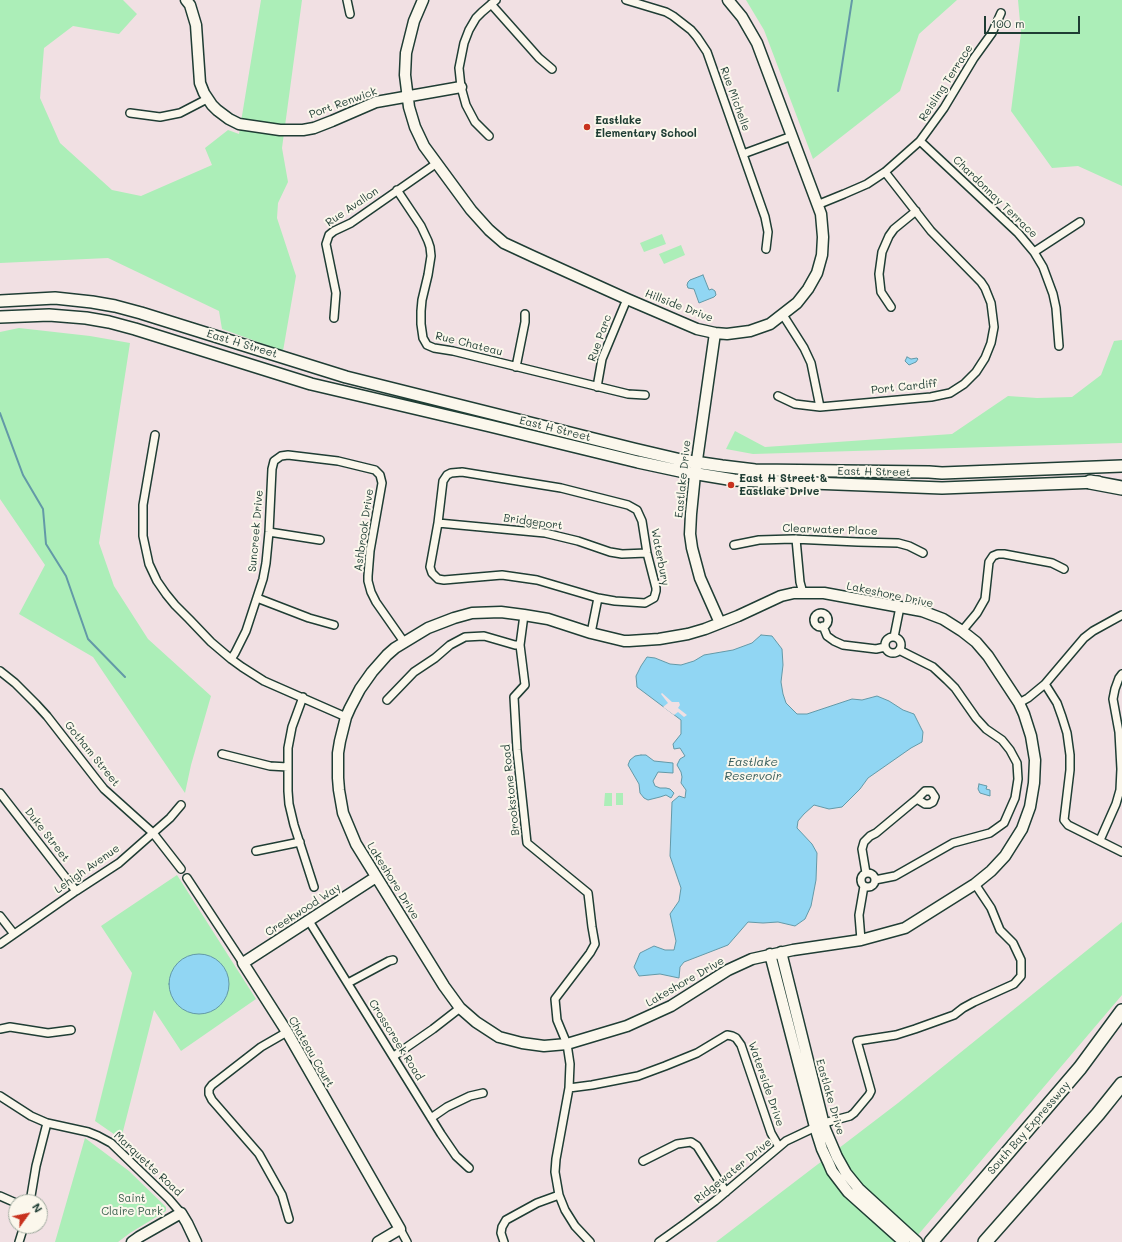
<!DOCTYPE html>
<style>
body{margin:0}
#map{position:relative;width:1122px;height:1242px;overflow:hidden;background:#f1e0e3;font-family:Mali,sans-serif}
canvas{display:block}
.north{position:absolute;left:8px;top:1194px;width:40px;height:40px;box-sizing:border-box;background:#fbf7ec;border:1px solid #a3ada2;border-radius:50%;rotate:57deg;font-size:11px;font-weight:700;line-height:16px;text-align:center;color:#1f3d34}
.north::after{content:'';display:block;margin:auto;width:14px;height:18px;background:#c8321e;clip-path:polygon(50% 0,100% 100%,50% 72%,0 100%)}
.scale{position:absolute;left:984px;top:16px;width:96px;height:18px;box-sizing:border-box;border:2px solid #1f3d34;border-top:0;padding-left:5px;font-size:12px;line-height:14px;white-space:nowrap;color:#1f3d34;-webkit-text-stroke:3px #fbf7ec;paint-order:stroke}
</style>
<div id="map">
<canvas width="1122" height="1242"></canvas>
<div class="north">N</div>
<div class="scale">100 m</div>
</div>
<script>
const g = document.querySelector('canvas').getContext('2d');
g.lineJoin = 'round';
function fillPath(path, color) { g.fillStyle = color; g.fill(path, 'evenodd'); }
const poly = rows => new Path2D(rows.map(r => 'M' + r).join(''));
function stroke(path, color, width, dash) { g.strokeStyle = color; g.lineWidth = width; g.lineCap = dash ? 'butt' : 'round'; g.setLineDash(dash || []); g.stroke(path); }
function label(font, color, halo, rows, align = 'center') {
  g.font = font + ' Mali,sans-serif'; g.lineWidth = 4; g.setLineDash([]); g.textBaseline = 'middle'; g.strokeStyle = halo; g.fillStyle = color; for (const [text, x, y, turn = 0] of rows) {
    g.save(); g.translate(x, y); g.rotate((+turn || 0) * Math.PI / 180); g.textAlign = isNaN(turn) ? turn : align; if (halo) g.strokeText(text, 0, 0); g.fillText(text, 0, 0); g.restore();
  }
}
const green = poly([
 [0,0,123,0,137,14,119,34,73,26,44,48,40,98,60,143,112,190,141,196,212,165,205,148,228,130,239,134,261,0,302,0,282,148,288,182,278,203,277,218,296,276,283,351,222,329,219,311,108,258,0,263],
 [746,0,957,0,919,34,900,91,813,159,764,30],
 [1018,0,1122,0,1122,186,1078,166,1052,168,1011,111,1021,33],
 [662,234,666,244,644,252,640,243],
 [681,245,685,255,664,264,659,254],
 [19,328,90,336,130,343,99,543,114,586,148,639,211,696,191,765,185,793,93,657,19,614,45,565,0,499,0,332],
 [1122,340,1122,443,753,454,726,449,735,431,765,447,952,434,1008,396,1037,398,1072,397,1101,375,1114,341],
 [605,793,612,793,612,806,604,806],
 [616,793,623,793,623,805,616,805],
 [177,875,256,999,181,1051,154,1010,121,1139,95,1121,132,973,101,926],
 [1122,922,1122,995,912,1242,716,1242,898,1103],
 [85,1138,129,1171,166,1207,166,1211,130,1233,118,1242,55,1242]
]);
const water = poly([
 [703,275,709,290,712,289,715,291,716,295,714,297,699,303,694,289,688,288,687,285,688,282,690,280,703,275],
 [907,357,911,359,917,358,918,359,916,362,909,365,905,361,907,357],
 [761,635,772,636,782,649,783,665,781,682,783,694,786,703,797,714,807,714,852,699,862,700,877,696,889,701,903,710,914,714,923,732,922,742,911,748,868,778,860,789,842,807,829,809,814,805,804,814,798,821,797,828,812,844,817,853,816,880,811,906,805,919,795,926,778,922,763,923,748,922,728,945,684,962,680,967,679,978,660,974,639,976,634,967,640,953,654,946,665,950,674,950,676,941,670,914,679,901,681,888,670,856,672,802,679,796,685,798,686,790,681,783,682,777,681,772,677,765,680,759,685,756,680,748,674,749,673,744,681,734,681,720,637,687,636,676,641,666,647,657,655,658,670,664,681,665,694,661,704,655,733,650,752,643,761,635],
 [641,755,646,755,654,761,673,763,673,773,658,772,653,781,655,786,660,788,666,788,670,789,674,793,671,798,666,795,660,797,648,800,644,798,640,793,639,784,628,765,630,760,635,756,641,755],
 [979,784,987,786,986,789,990,790,990,796,980,793,978,789,979,784],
 '169 984a30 30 0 1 1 60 0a30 30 0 1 1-60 0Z'
]);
const pier = poly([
 [662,693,672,702,679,702,680,705,678,708,687,715,684,717,678,712,674,715,663,707,668,703,661,694]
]);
const stream = poly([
 [838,91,852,0],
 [0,413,23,475,43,509,46,544,66,576,88,639,125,677]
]);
const street = poly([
 [347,0,350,14],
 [626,0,666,12,673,16,691,30,697,37,707,52,765,217,768,232,766,249],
 [491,4,539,58,552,69],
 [130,113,160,117,180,113,207,99],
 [489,136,475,122,466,105,461,87,459,68,464,43,469,30,476,18,482,12,496,0],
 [920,141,1018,233,1034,252,1043,267,1053,294,1056,308,1059,346],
 [743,154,792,136],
 [397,190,421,226,428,241,430,247,431,256,428,275,422,300,421,311,421,324,423,338,427,345,434,348,453,351,628,394,645,395],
 [817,205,844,194,867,184,885,172,920,141,944,108,974,58,992,33,1001,13],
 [1034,252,1080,222],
 [891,307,881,292,879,274,882,252,889,236,894,229,916,211],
 [783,315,804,348,811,363,820,407],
 [334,318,336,293,326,244,329,235,334,231,351,223,437,163],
 [516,367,525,322,525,314],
 [597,387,602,359,627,299],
 [778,396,795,404,820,407,931,397,950,393,964,384,976,372,985,358,991,343,994,327,991,303,985,288,981,282,931,231,885,172],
 [155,435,143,505,143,536,149,564,157,581,166,594,175,605,189,619,211,642,231,659,242,667,264,681,346,717],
 [462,472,561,488,628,505,637,510,642,521,647,553,656,588,656,591,654,598,645,603,615,601,598,598,537,580,502,575,444,580,438,579,432,573,430,567,438,523,443,481,447,475,451,473,462,472],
 [438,523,545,533,578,541,610,552,622,554,647,553],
 [269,532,320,540],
 [796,539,800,582,803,593],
 [734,545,759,540,793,539,858,542,898,543,909,546,923,553],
 [257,598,309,618,334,625],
 '814 620a7 7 0 1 1 14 0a7 7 0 1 1-14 0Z',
 [524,615,520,645,525,685,514,697,517,750,527,843,588,893,592,927,595,944,590,953,555,999,557,1020,567,1044,570,1064,569,1088,556,1159,555,1172,559,1195,565,1210,575,1226,590,1242],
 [823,626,827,636,834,641,843,645,876,649,885,647],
 [962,631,977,613,985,599,989,562,993,556,998,554,1004,554,1052,563,1064,569],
 [591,633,598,598],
 '885 645a8 8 0 1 1 16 0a8 8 0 1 1-16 0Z',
 [894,637,900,607],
 [231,659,235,653,246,631,263,579,266,563,269,532,272,469,274,461,281,456,288,455,338,461,375,470,380,475,382,483,370,551,368,576,368,581,371,592,376,602,404,642],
 [0,671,15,683,36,704,47,716,96,779,104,789,153,833,181,869],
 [1045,684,1057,703,1062,717,1067,733,1070,755,1070,770,1064,820,1068,825,1122,852],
 [303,697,292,727,288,748,288,791,289,804,294,825,314,887],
 [387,700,414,672,435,658,450,645,465,637,484,636,515,645,520,645],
 [1019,703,1028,698,1045,684,1084,638,1093,631,1122,615],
 [222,754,270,766,288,767],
 [0,793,76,891],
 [1100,840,1116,804,1120,790,1121,769,1119,732,1113,699,1115,689,1119,678,1122,674],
 [256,851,300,842],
 [866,873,862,849,864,842,870,836,876,833,912,803,917,799,925,791,931,791,935,797,933,802,929,804,925,804,917,799],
 '861 880a7 7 0 1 1 14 0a7 7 0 1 1-14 0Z',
 [187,878,243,963],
 [875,880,895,876,953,843,990,833,1004,823,1015,798,1018,779,1017,763,1010,750,1002,740,986,729,976,718,955,688,947,680,933,667,899,650],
 [0,916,14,934],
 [309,921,441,1134,456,1156,469,1168],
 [861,940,859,915,864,886],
 [0,944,76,891,119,863,170,818,181,805],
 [348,983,389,961,393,960],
 [0,1029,10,1027,48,1033,71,1030],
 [287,1032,261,1047,212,1085,209,1089,209,1094,212,1100,259,1154,282,1195,289,1219],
 [394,1056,433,1029,460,1008],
 [569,1088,592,1085,638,1076,665,1066,697,1053,727,1035,732,1036,736,1038,741,1045,771,1133,779,1147],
 [0,1096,31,1116,47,1123,88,1132,98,1136,111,1143,169,1199,181,1213],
 [431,1118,447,1107,470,1096,483,1093],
 [643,1161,677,1144,691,1142,697,1146,726,1192],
 [0,1196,16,1203],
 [30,1202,36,1166,47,1123],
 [400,1229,407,1242],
 [19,1242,24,1226],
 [504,1242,501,1233,502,1227,506,1220,537,1203,559,1195],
 [659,1242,687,1222,715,1201,786,1141,824,1123,850,1116,854,1113,869,1095,871,1091,857,1041,896,1035,915,1029,954,1015,963,1008,974,1002,1014,984,1021,976,1021,960,1013,943,1000,930,991,908,975,884]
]);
const secondary = poly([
 [186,0,190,5,196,25,200,83,204,93,212,105,217,110,229,119,239,124,280,130,303,130,314,128,332,121,376,102,461,87],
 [423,0,414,21,406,53,405,75,409,107,415,127,424,146,471,210,489,230,504,243,532,256,627,299,697,329,715,333,727,334,750,331,770,324,797,303,808,289,817,273,822,255,823,237,821,214,757,43,742,17,728,0],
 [715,333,695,474,691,514,690,534,692,548,700,578,720,623],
 [794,593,824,593,922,611,943,619,962,631,976,642,988,656,1019,703,1024,714,1031,736,1035,760,1034,783,1030,807,1022,829,1005,856,991,871,975,884,905,928,861,940,793,950,752,959,728,970,671,1006,627,1026,567,1044,544,1046,522,1043,499,1037,476,1022,460,1008,444,986,356,844,343,813,339,790,338,778,338,753,340,741,346,717,350,708,360,689,372,672,387,655,395,648,428,628,454,618,472,613,501,612,524,615,548,619,591,633,624,641,629,641,659,639,688,634,705,629,738,616,781,596,794,593],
 [376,877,243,963,287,1032,400,1229,378,1242],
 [781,952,825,1129,837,1157,846,1173,859,1189,917,1242],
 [770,954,815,1127,822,1149,829,1164,832,1171,848,1192,904,1242],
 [132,1242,139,1237,181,1213,187,1223,196,1242]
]);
const primary = poly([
 [0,301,55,298,92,302,115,306,141,313,346,377,634,449,681,460,722,466,755,470,929,472,942,473,1122,466],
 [0,317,49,315,86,318,109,322,135,329,311,384,490,426,638,462,680,471,734,480,942,488,1098,482]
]);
const highway = poly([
 [1090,482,1122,488],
 [931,1242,1080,1068,1122,1011],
 [985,1242,1098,1114,1122,1084]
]);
const markers = [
 [587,127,4,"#c8321e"],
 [731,485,4,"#c8321e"]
];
const streetNames = [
 ["Reisling Terrace",946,83,-57],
 ["Rue Michelle",735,99,70],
 ["Port Renwick",343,103,-20],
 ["Chardonnay Terrace",995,197,44],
 ["Rue Avallon",352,207,-34],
 ["Hillside Drive",679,306,21],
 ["Rue Parc",600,338,-70],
 ["East H Street",242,344,17],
 ["Rue Chateau",469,344,14],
 ["Port Cardiff",904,387,-6],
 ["East H Street",555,429,14],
 ["East H Street",874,472,1],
 ["Eastlake Drive",683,479,-84],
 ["Bridgeport",533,522,8],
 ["Ashbrook Drive",364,530,-82],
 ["Clearwater Place",830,530,2],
 ["Suncreek Drive",256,531,-85],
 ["Waterbury",660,557,79],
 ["Lakeshore Drive",890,595,12],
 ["Gotham Street",92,754,51],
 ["Brookstone Road",511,790,-96],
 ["Duke Street",47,835,52],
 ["Lehigh Avenue",87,869,-35],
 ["Lakeshore Drive",393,881,58],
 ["Creekwood Way",303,910,-33],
 ["Lakeshore Drive",685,982,-30],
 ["Crosscreek Road",396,1040,58],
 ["Chateau Court",311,1052,60],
 ["Waterside Drive",766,1084,71],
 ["Eastlake Drive",830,1097,74],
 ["South Bay Expressway",1029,1128,-49],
 ["Marquette Road",148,1164,43],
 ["Ridgewater Drive",733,1171,-39]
];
const poiNames = [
 ["Eastlake",595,121],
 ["Elementary School",595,134],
 ["East H Street &",739,479],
 ["Eastlake Drive",739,492]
];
const parkNames = [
 ["Saint",132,1199],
 ["Claire Park",132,1212]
];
const waterNames = [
 ["Eastlake",753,762],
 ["Reservoir",753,776]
];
fillPath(green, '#aceeb8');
fillPath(water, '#91d6f3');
stroke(water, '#6399a7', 1);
fillPath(pier, '#f1e0e3');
stroke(stream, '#6399a7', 2);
stroke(street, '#1f3d34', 10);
stroke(secondary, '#1f3d34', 13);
stroke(primary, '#1f3d34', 14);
stroke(highway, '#1f3d34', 16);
stroke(street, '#fbf7ec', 7);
stroke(secondary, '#fbf7ec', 10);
stroke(primary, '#fbf7ec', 11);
stroke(highway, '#fbf7ec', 13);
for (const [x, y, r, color] of markers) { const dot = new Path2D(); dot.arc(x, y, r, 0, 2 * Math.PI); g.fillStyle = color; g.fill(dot); stroke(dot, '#fbf7ec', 1.5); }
label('11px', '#1f3d34', '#fbf7ec', streetNames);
label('bold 11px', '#1f3d34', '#fbf7ec', poiNames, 'left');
label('11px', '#3b604e', '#fbf7ec', parkNames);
label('italic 12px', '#365c5a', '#fbf7ec', waterNames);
</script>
